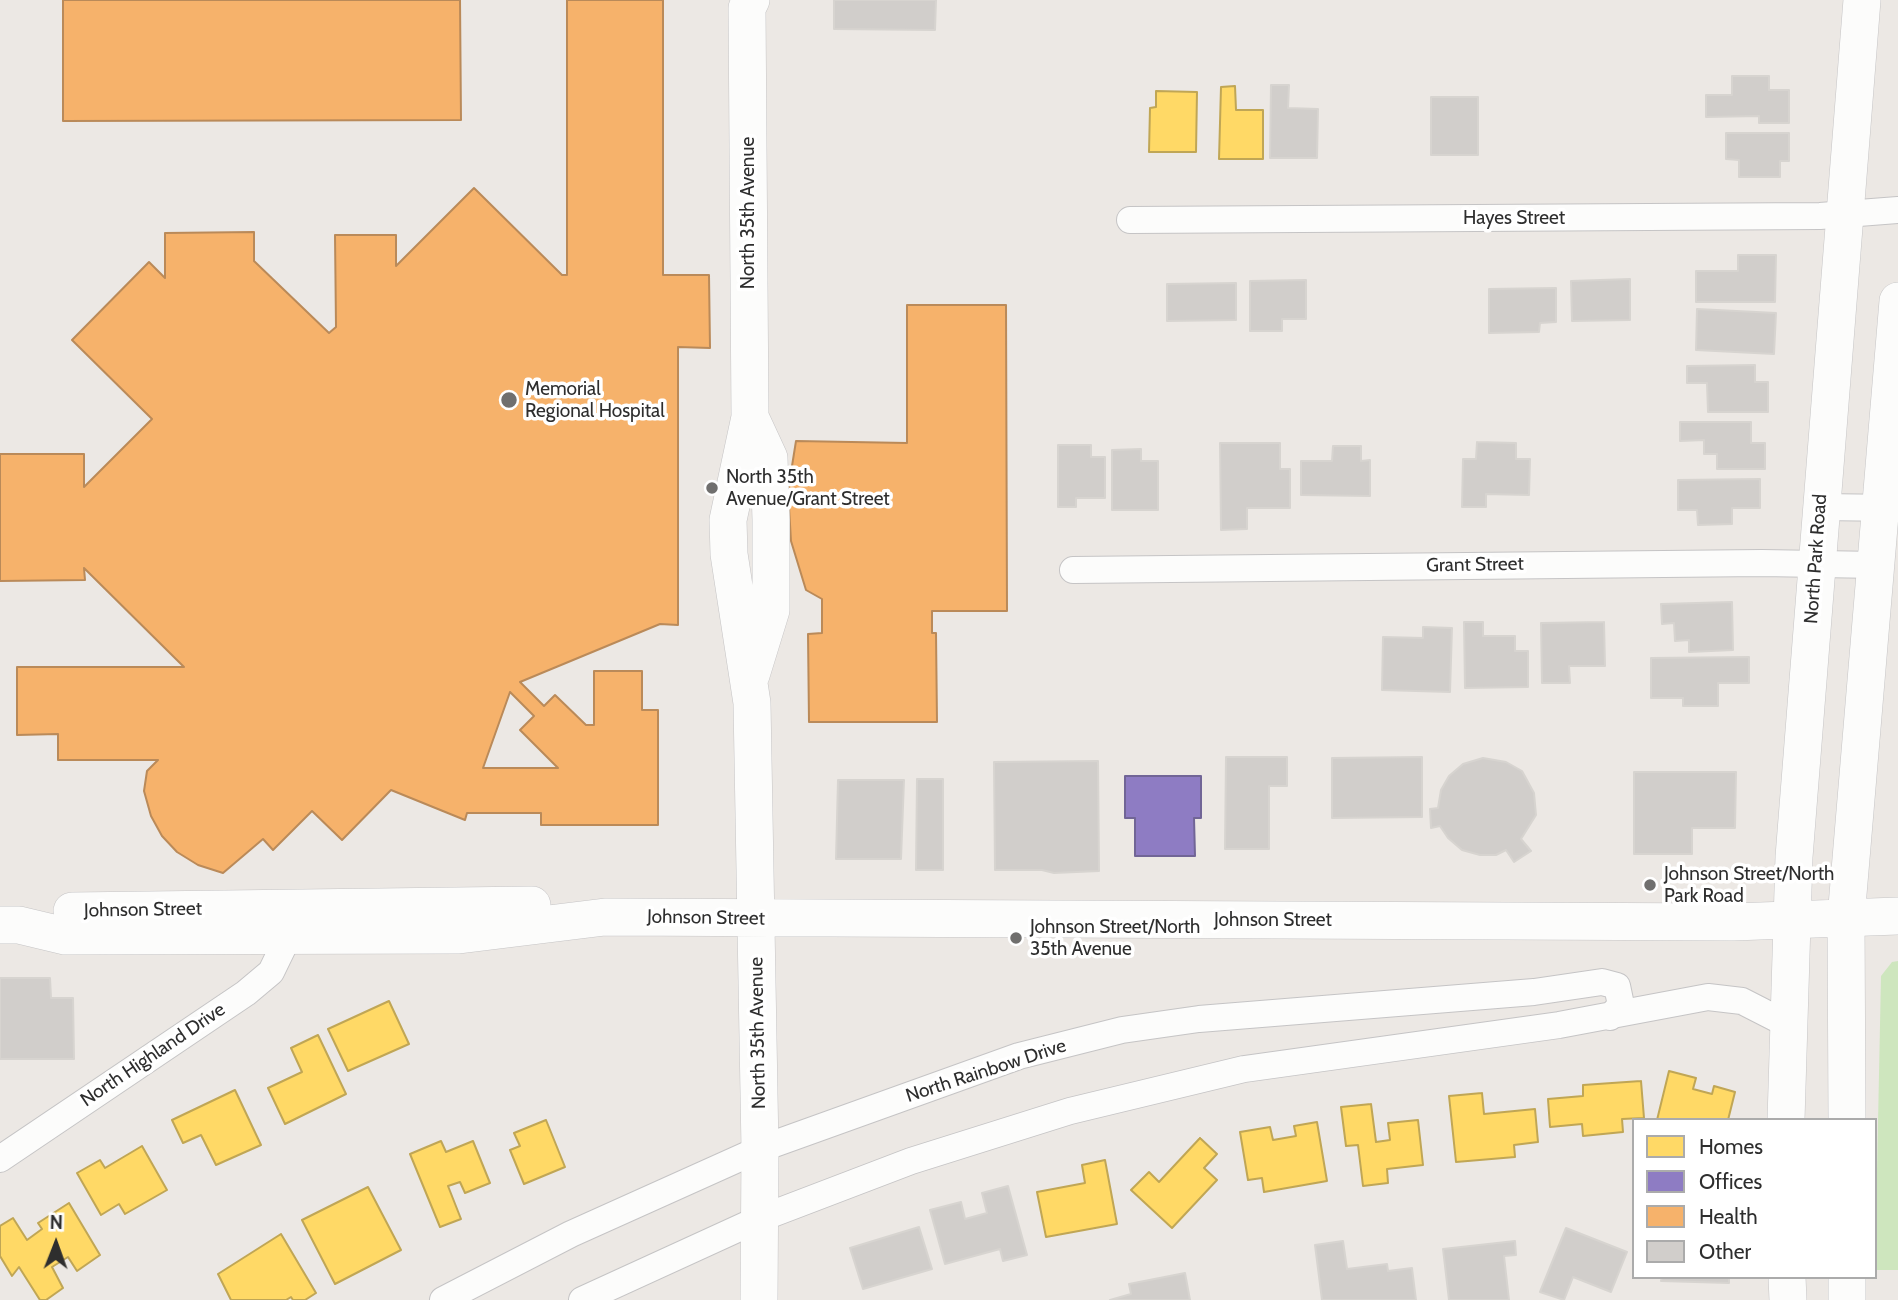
<!DOCTYPE html>
<style>
body{margin:0}
#map{position:relative;width:1898px;height:1300px;overflow:hidden;background:#ece8e4;font-family:Cabin,sans-serif}
canvas{display:block}
.legend{position:absolute;left:1632px;top:1118px;width:245px;height:161px;box-sizing:border-box;background:#fff;border:2px solid #ababab;margin:0;padding:9px 12px;list-style:none;font-size:21px;color:#2e2e2e}
.legend li{display:flex;align-items:center;gap:14px;height:35px}
.legend b{width:35px;border:2px solid #ababab}
.north{position:absolute;left:21px;top:1209px;width:70px;height:70px;-webkit-text-stroke:5px #fff;paint-order:stroke;rotate:1deg;font-size:19px;font-weight:700;line-height:28px;text-align:center;color:#2e2e2e}
.north::after{content:'';display:block;margin:auto;width:24px;height:32px;background:#2e2e2e;clip-path:polygon(50% 0,100% 100%,50% 72%,0 100%)}
</style>
<div id="map">
<canvas width="1898" height="1300"></canvas>
<ul class="legend">
<li><b style="height:19px;background:#ffd966"></b>Homes</li>
<li><b style="height:19px;background:#8e7cc3"></b>Offices</li>
<li><b style="height:19px;background:#f6b26b"></b>Health</li>
<li><b style="height:19px;background:#d1cecb"></b>Other</li>
</ul>
<div class="north">N</div>
</div>
<script>
const g = document.querySelector('canvas').getContext('2d');
g.lineJoin = 'round';
function fillPath(path, color) { g.fillStyle = color; g.fill(path, 'evenodd'); }
const poly = rows => new Path2D(rows.map(r => 'M' + r).join(''));
function stroke(path, color, width, dash) { g.strokeStyle = color; g.lineWidth = width; g.lineCap = dash ? 'butt' : 'round'; g.setLineDash(dash || []); g.stroke(path); }
function label(font, color, halo, rows, align = 'center') {
  g.font = font + ' Cabin,sans-serif'; g.lineWidth = 7; g.setLineDash([]); g.textBaseline = 'middle'; g.strokeStyle = halo; g.fillStyle = color; for (const [text, x, y, turn = 0] of rows) {
    g.save(); g.translate(x, y); g.rotate((+turn || 0) * Math.PI / 180); g.textAlign = isNaN(turn) ? turn : align; if (halo) g.strokeText(text, 0, 0); g.fillText(text, 0, 0); g.restore();
  }
}
const green = poly([
 [1898,961,1898,1270,1875,1270,1881,976,1892,962]
]);
const homes = poly([
 [1235,86,1236,110,1263,110,1263,159,1219,159,1221,87,1235,86],
 [1156,91,1197,92,1196,152,1149,152,1150,108,1156,107,1156,91],
 [389,1001,409,1044,348,1071,328,1029,389,1001],
 [318,1035,346,1094,285,1124,268,1088,302,1072,291,1048,318,1035],
 [1669,1071,1696,1078,1693,1089,1712,1094,1714,1086,1735,1092,1728,1120,1657,1120,1669,1071],
 [1641,1081,1644,1118,1622,1119,1623,1132,1583,1136,1582,1124,1550,1127,1548,1099,1583,1096,1583,1085,1641,1081],
 [235,1090,261,1145,216,1165,201,1135,183,1143,172,1120,235,1090],
 [1482,1093,1484,1114,1535,1109,1538,1142,1514,1145,1515,1157,1456,1162,1449,1096,1482,1093],
 [1371,1104,1376,1142,1390,1140,1388,1123,1418,1120,1423,1165,1387,1169,1388,1183,1363,1186,1358,1145,1346,1146,1341,1107,1371,1104],
 [546,1120,565,1167,524,1184,510,1150,520,1146,514,1133,546,1120],
 [1317,1122,1327,1181,1264,1192,1262,1178,1248,1180,1240,1132,1270,1127,1273,1140,1296,1136,1294,1126,1317,1122],
 [1200,1138,1217,1154,1204,1168,1217,1180,1172,1228,1131,1190,1149,1172,1159,1182,1200,1138],
 [441,1141,446,1152,473,1141,490,1183,465,1193,460,1182,448,1186,461,1219,440,1227,410,1154,441,1141],
 [142,1146,167,1190,125,1214,119,1204,101,1215,77,1173,100,1160,105,1168,142,1146],
 [1105,1160,1117,1224,1046,1237,1037,1192,1085,1183,1082,1165,1105,1160],
 [368,1187,401,1250,335,1284,302,1220,368,1187],
 [69,1203,100,1255,77,1271,68,1257,52,1267,63,1288,46,1300,40,1300,19,1267,12,1276,0,1256,0,1226,13,1218,27,1240,42,1229,38,1223,69,1203],
 [281,1234,316,1293,305,1300,293,1300,291,1297,286,1300,231,1300,218,1274,281,1234]
]);
const offices = poly([
 [1125,776,1201,776,1201,818,1194,818,1195,856,1135,856,1135,818,1125,818,1125,776]
]);
const health = poly([
 [63,0,460,0,461,120,63,121,63,0],
 [567,0,663,0,663,275,709,275,710,348,678,347,678,625,660,624,520,682,544,706,555,695,586,725,594,725,594,671,642,671,642,710,658,710,658,825,541,825,541,813,467,813,465,820,391,790,342,840,312,811,273,850,263,839,223,873,198,865,177,852,162,836,151,816,144,791,147,771,158,760,58,760,58,734,17,735,17,667,184,667,84,568,85,580,0,581,0,454,84,454,84,487,152,419,72,340,149,262,165,278,165,233,254,232,254,261,329,333,336,327,335,235,396,235,396,266,474,188,562,275,567,275,567,0],
 [510,692,534,716,520,730,558,768,483,768,510,692],
 [907,305,1006,305,1007,611,932,611,932,633,936,633,937,722,809,722,808,634,822,633,822,599,806,590,791,541,788,491,796,441,907,443,907,305]
]);
const building = poly([
 [834,0,936,0,935,30,834,29,834,0],
 [1732,76,1769,76,1769,90,1789,90,1789,123,1759,123,1759,116,1706,117,1706,95,1732,95,1732,76],
 [1271,85,1289,85,1288,108,1318,109,1317,158,1270,158,1271,85],
 [1431,97,1478,97,1478,155,1431,155,1431,97],
 [1726,133,1789,133,1789,161,1780,161,1780,177,1739,177,1739,160,1726,159,1726,133],
 [1738,255,1776,255,1775,302,1696,302,1696,271,1738,271,1738,255],
 [1630,279,1630,320,1572,321,1571,281,1630,279],
 [1306,280,1306,319,1282,319,1282,331,1250,331,1250,281,1306,280],
 [1236,283,1236,320,1167,321,1167,284,1236,283],
 [1556,288,1556,322,1540,323,1539,332,1489,333,1489,289,1556,288],
 [1697,309,1776,313,1774,354,1696,350,1697,309],
 [1755,365,1755,382,1768,382,1768,412,1708,412,1707,383,1687,383,1687,366,1755,365],
 [1680,422,1751,422,1751,443,1765,443,1765,469,1717,469,1717,454,1704,454,1704,440,1680,441,1680,422],
 [1477,442,1516,443,1516,459,1530,459,1529,495,1486,494,1486,507,1462,507,1463,459,1476,459,1477,442],
 [1220,443,1280,443,1280,469,1290,469,1290,508,1247,508,1247,529,1221,530,1220,443],
 [1058,445,1091,445,1091,457,1105,457,1105,498,1076,498,1076,507,1058,507,1058,445],
 [1333,446,1361,446,1361,461,1370,460,1370,496,1301,495,1301,461,1332,461,1333,446],
 [1141,449,1141,461,1158,461,1158,510,1112,510,1112,450,1141,449],
 [1760,479,1760,508,1732,508,1732,524,1698,525,1697,510,1678,510,1678,480,1760,479],
 [1732,602,1733,650,1689,652,1689,640,1675,641,1674,623,1662,624,1661,604,1732,602],
 [1464,622,1483,622,1483,636,1515,636,1515,651,1528,651,1528,687,1465,688,1464,622],
 [1604,622,1605,666,1569,666,1570,683,1542,683,1541,623,1604,622],
 [1423,627,1452,628,1450,692,1382,690,1383,637,1423,638,1423,627],
 [1749,657,1749,683,1718,683,1718,706,1683,706,1683,698,1651,698,1651,658,1749,657],
 [1226,757,1287,757,1287,786,1269,786,1269,849,1225,849,1226,757],
 [1422,757,1422,817,1332,818,1332,758,1422,757],
 [1483,758,1506,762,1522,771,1534,793,1536,815,1521,839,1531,851,1514,862,1506,850,1496,855,1480,855,1462,850,1448,838,1440,826,1431,828,1430,809,1438,808,1441,790,1449,776,1463,764,1483,758],
 [1098,761,1099,871,1054,873,1042,870,995,870,994,762,1098,761],
 [1634,772,1736,772,1735,828,1692,828,1692,854,1634,854,1634,772],
 [917,779,943,779,943,870,916,870,917,779],
 [838,780,904,780,901,859,836,859,838,780],
 [0,978,50,978,51,998,73,998,74,1059,0,1059,0,978],
 [1008,1186,1027,1255,1003,1261,1000,1249,945,1264,930,1210,961,1202,965,1219,987,1213,982,1193,1008,1186],
 [919,1227,932,1269,863,1289,850,1248,919,1227],
 [1566,1228,1627,1252,1611,1292,1573,1277,1564,1300,1540,1292,1566,1228],
 [1343,1241,1347,1269,1387,1264,1388,1271,1412,1268,1416,1300,1322,1300,1315,1245,1343,1241],
 [1515,1241,1516,1255,1504,1256,1509,1300,1449,1300,1443,1249,1515,1241],
 [1185,1273,1190,1300,1110,1300,1131,1294,1129,1284,1185,1273],
 [1662,1277,1729,1277,1729,1283,1661,1281,1662,1277]
]);
const street = poly([
 [1130,220,1820,216,1898,210],
 [1820,507,1896,508],
 [1073,570,1762,563,1877,565],
 [0,1159,246,993,271,972,289,935],
 [443,1300,571,1234,760,1149,1019,1056,1122,1030,1199,1019,1534,992,1602,982,1617,986,1621,1005,1610,1017],
 [582,1300,759,1219,911,1161,1070,1111,1244,1069,1559,1025,1708,997,1742,1001,1787,1024]
]);
const secondary = poly([
 [751,0,747,8,750,417,728,520,729,554,752,703,760,1149,759,1300],
 [750,417,769,458,771,520,771,610,751,675],
 [72,911,532,905],
 [0,925,19,925,65,936,459,935,605,917,1733,922,1898,916],
 [1786,1120,1794,857,1862,0],
 [1847,1120,1846,918,1898,301],
 [1787,1277,1788,1300],
 [1847,1300,1847,1277]
]);
const markers = [
 [509,400,9,"#706f6e"],
 [712,488,7,"#706f6e"],
 [1650,885,7,"#706f6e"],
 [1016,938,7,"#706f6e"]
];
const streetNames = [
 ["North 35th Avenue",748,213,-90],
 ["Hayes Street",1514,218],
 ["North Park Road",1816,559,-86],
 ["Grant Street",1475,565,-1],
 ["Johnson Street",143,910,-1],
 ["Johnson Street",706,918,1],
 ["Johnson Street",1273,920],
 ["North 35th Avenue",758,1033,-91],
 ["North Highland Drive",153,1055,-34],
 ["North Rainbow Drive",986,1071,-18]
];
const poiNames = [
 ["Memorial",525,389],
 ["Regional Hospital",525,411],
 ["North 35th",726,477],
 ["Avenue/Grant Street",726,499],
 ["Johnson Street/North",1664,874],
 ["Park Road",1664,896],
 ["Johnson Street/North",1030,927],
 ["35th Avenue",1030,949]
];
fillPath(green, '#cee6be');
fillPath(homes, '#ffd966');
stroke(homes, '#c0a655', 2);
fillPath(offices, '#8e7cc3');
stroke(offices, '#716596', 2);
fillPath(health, '#f6b26b');
stroke(health, '#ba8a59', 2);
fillPath(building, '#d1cecb');
stroke(building, '#d7d4d0', 2);
stroke(street, '#c5c4c5', 28);
stroke(secondary, '#c5c4c5', 38);
stroke(street, '#fcfcfb', 26);
stroke(secondary, '#fcfcfb', 37);
for (const [x, y, r, color] of markers) { const dot = new Path2D(); dot.arc(x, y, r, 0, 2 * Math.PI); g.fillStyle = color; g.fill(dot); stroke(dot, '#fff', 2.5); }
label('19px', '#2e2e2e', '#fff', streetNames);
label('19px', '#2e2e2e', '#fff', poiNames, 'left');
</script>
